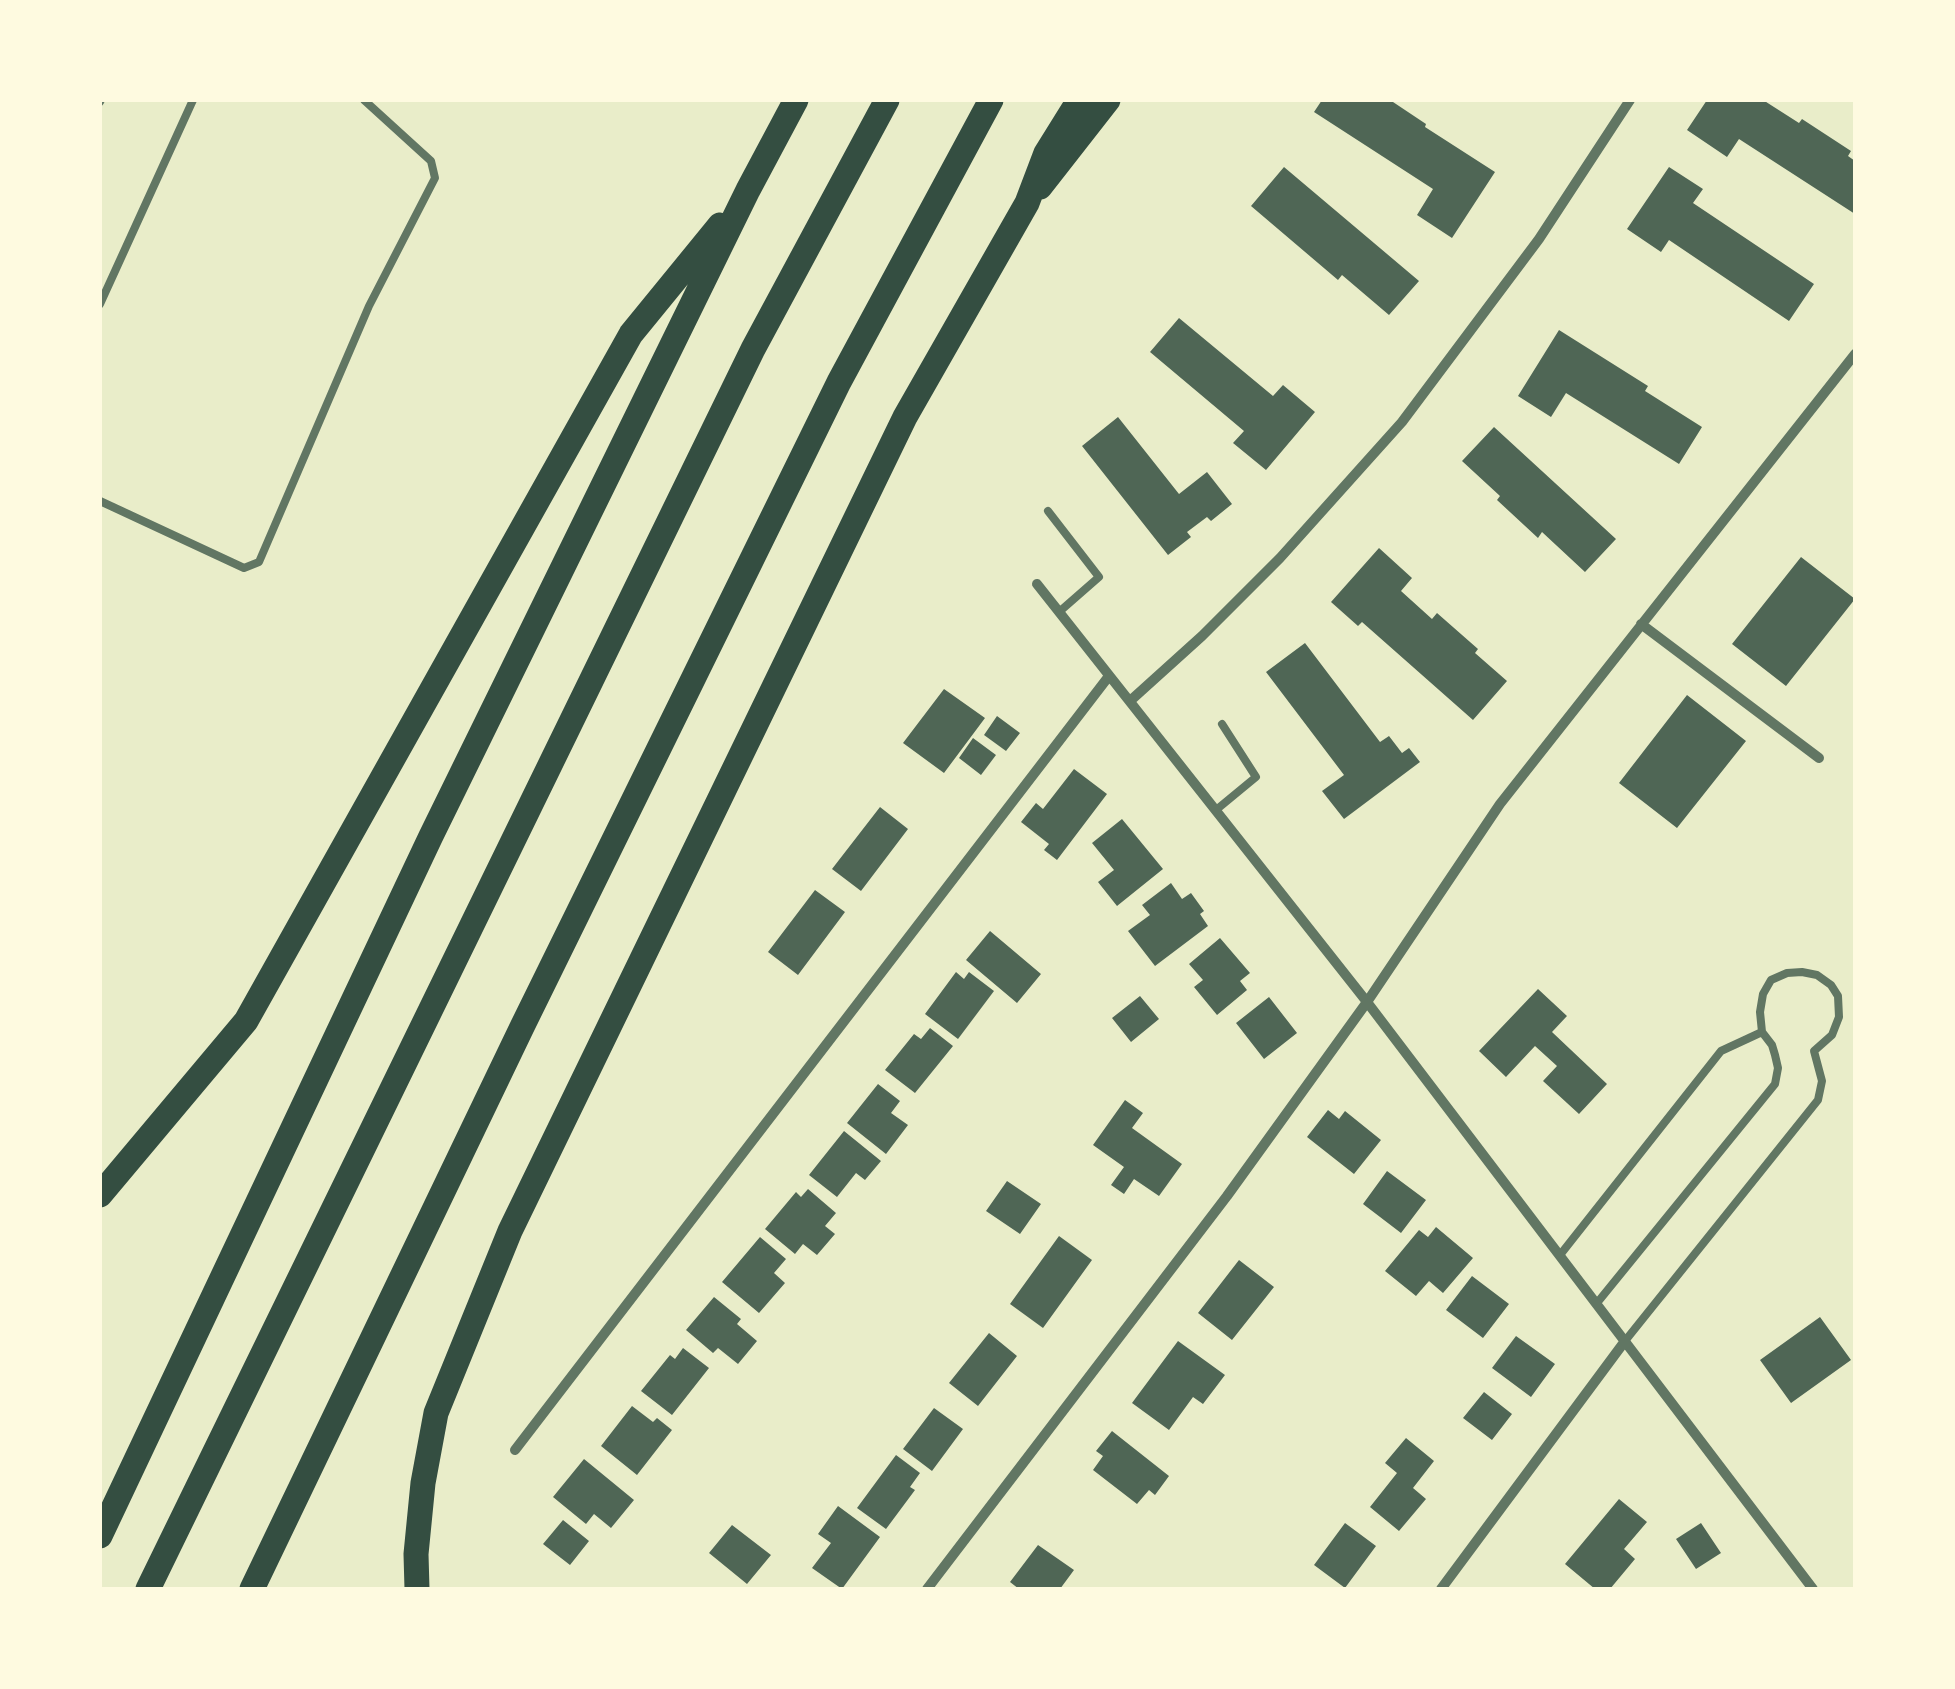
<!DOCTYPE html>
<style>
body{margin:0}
#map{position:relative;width:1955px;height:1689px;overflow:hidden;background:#e9edc9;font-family:Karla,sans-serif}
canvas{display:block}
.frame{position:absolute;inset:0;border:102px solid #fefae0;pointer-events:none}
</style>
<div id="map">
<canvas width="1955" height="1689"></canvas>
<div class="frame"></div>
</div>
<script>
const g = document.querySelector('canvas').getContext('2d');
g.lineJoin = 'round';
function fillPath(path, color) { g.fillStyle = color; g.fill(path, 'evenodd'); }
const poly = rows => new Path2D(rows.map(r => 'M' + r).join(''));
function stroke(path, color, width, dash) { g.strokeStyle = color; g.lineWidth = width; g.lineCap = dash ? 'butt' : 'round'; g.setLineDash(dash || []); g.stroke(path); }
const building = poly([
 [1322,100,1390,100,1426,124,1425,127,1495,172,1452,238,1417,215,1433,189,1314,112],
 [1707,100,1763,100,1799,123,1802,119,1851,151,1848,156,1855,161,1855,214,1739,139,1727,157,1687,130],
 [1284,167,1419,281,1389,315,1342,275,1338,280,1251,206],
 [1669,167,1703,189,1693,203,1814,284,1789,321,1669,240,1661,252,1627,229],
 [1179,318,1273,396,1283,385,1315,412,1266,470,1233,443,1244,431,1150,352],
 [1559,330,1648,386,1645,391,1702,427,1679,464,1566,393,1551,417,1518,396],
 [1118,417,1179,494,1207,472,1232,504,1211,521,1207,517,1187,532,1191,537,1168,555,1082,446],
 [1494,427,1616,539,1585,572,1542,532,1538,538,1497,500,1500,496,1462,461],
 [1379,548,1412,578,1401,591,1432,619,1437,613,1478,649,1475,653,1507,681,1473,720,1362,622,1358,626,1331,602],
 [1801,557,1855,599,1786,686,1732,644],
 [1305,643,1380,742,1389,736,1402,753,1409,748,1420,762,1344,819,1322,791,1344,775,1266,672],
 [944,689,985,718,944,773,903,743],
 [1687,695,1746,741,1677,828,1619,783],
 [997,716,1020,733,1006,751,984,735],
 [973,738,996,755,981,775,959,758],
 [1074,769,1107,794,1057,860,1044,850,1049,844,1021,822,1036,803,1043,809],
 [880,807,908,829,861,891,832,869],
 [1122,819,1163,869,1117,906,1098,882,1114,870,1092,843],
 [1171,883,1182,899,1191,893,1204,911,1200,914,1208,926,1155,966,1128,931,1150,915,1142,905],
 [815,890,845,912,798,975,768,952],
 [990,931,1041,974,1017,1003,966,960],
 [1220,938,1250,973,1240,981,1247,990,1217,1015,1194,987,1203,980,1189,964],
 [956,972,964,979,969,972,994,991,958,1039,925,1014],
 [1538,989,1567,1016,1552,1032,1607,1084,1579,1114,1543,1081,1557,1066,1535,1046,1506,1077,1479,1051],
 [1140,996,1159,1019,1131,1042,1112,1018],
 [1269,997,1297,1033,1264,1059,1236,1023],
 [930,1028,953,1046,915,1093,885,1070,914,1034,921,1039],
 [878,1084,900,1101,891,1113,908,1125,886,1154,847,1123],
 [1125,1100,1143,1113,1132,1128,1182,1164,1159,1196,1134,1179,1124,1194,1111,1185,1124,1167,1093,1145],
 [1328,1110,1339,1119,1345,1111,1381,1140,1354,1174,1307,1137],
 [844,1131,881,1161,865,1180,856,1173,837,1197,809,1175],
 [1387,1171,1426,1200,1401,1233,1363,1204],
 [1007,1181,1041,1204,1020,1234,986,1211],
 [808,1189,836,1213,825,1226,835,1234,817,1255,803,1244,795,1254,765,1229,796,1192,801,1197],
 [1436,1227,1473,1258,1443,1293,1429,1281,1416,1296,1385,1271,1419,1230,1428,1237],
 [1059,1236,1092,1260,1043,1328,1010,1304],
 [760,1237,786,1259,774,1273,785,1283,759,1313,722,1282],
 [1239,1260,1274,1287,1232,1340,1198,1313],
 [1472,1276,1509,1304,1483,1338,1446,1310],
 [714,1297,741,1319,737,1324,757,1341,738,1364,718,1348,713,1353,686,1330],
 [1820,1317,1851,1360,1791,1403,1760,1360],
 [989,1333,1017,1356,978,1406,949,1383],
 [1516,1336,1555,1364,1531,1397,1492,1368],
 [1178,1341,1225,1375,1203,1404,1193,1397,1169,1430,1132,1403],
 [683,1348,709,1368,672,1415,641,1391,670,1355,675,1359],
 [1484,1392,1512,1414,1492,1440,1463,1418],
 [632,1406,653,1422,657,1418,672,1430,637,1475,601,1446],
 [934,1408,963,1429,932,1471,903,1449],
 [1112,1431,1169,1476,1155,1495,1149,1490,1137,1504,1093,1470,1103,1456,1096,1451],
 [1406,1438,1434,1461,1413,1488,1426,1499,1399,1531,1370,1507,1397,1473,1385,1463],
 [896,1455,920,1473,910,1487,915,1490,886,1529,857,1508],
 [584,1459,634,1500,611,1528,594,1514,586,1524,553,1497],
 [1619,1499,1647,1522,1624,1549,1635,1559,1610,1589,1595,1589,1565,1564],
 [838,1506,880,1537,842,1589,812,1568,831,1543,818,1534],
 [563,1520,589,1541,570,1565,543,1544],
 [1345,1523,1376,1546,1345,1588,1314,1565],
 [1701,1523,1721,1553,1696,1569,1676,1539],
 [732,1525,771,1555,747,1584,709,1553],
 [1038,1545,1074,1570,1060,1589,1019,1589,1010,1582]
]);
const service = poly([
 [100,102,101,100],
 [100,304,193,100],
 [100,501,244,568,259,562,369,306,435,178,431,161,364,100],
 [1048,511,1099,577,1059,612],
 [1216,810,1256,777,1222,724],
 [1560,1255,1721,1051,1762,1032],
 [1597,1303,1775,1084,1778,1068,1775,1055,1772,1045,1762,1032,1760,1012,1763,994,1771,980,1787,973,1802,972,1817,975,1831,985,1838,996,1839,1017,1832,1035,1814,1051,1822,1081,1818,1100,1625,1341]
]);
const minor = poly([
 [1037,584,1367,1002,1813,1589],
 [1641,624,1819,758],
 [1130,701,1202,636,1280,558,1402,422,1539,239,1630,100],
 [515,1450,1109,676],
 [927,1589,1227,1196,1367,1002,1500,804,1855,354],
 [1441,1589,1625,1341]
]);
const motorway = poly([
 [1040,187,1108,100],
 [100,1195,246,1021,631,334,720,225],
 [100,1536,431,836,748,190,796,100],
 [148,1589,753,349,887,100],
 [252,1589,522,1027,839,382,991,100],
 [417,1589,416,1554,423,1483,436,1413,510,1231,905,417,1027,203,1046,153,1079,100]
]);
fillPath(building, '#4f6655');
stroke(service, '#617663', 8);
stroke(minor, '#617663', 10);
stroke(motorway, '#344e41', 25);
</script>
